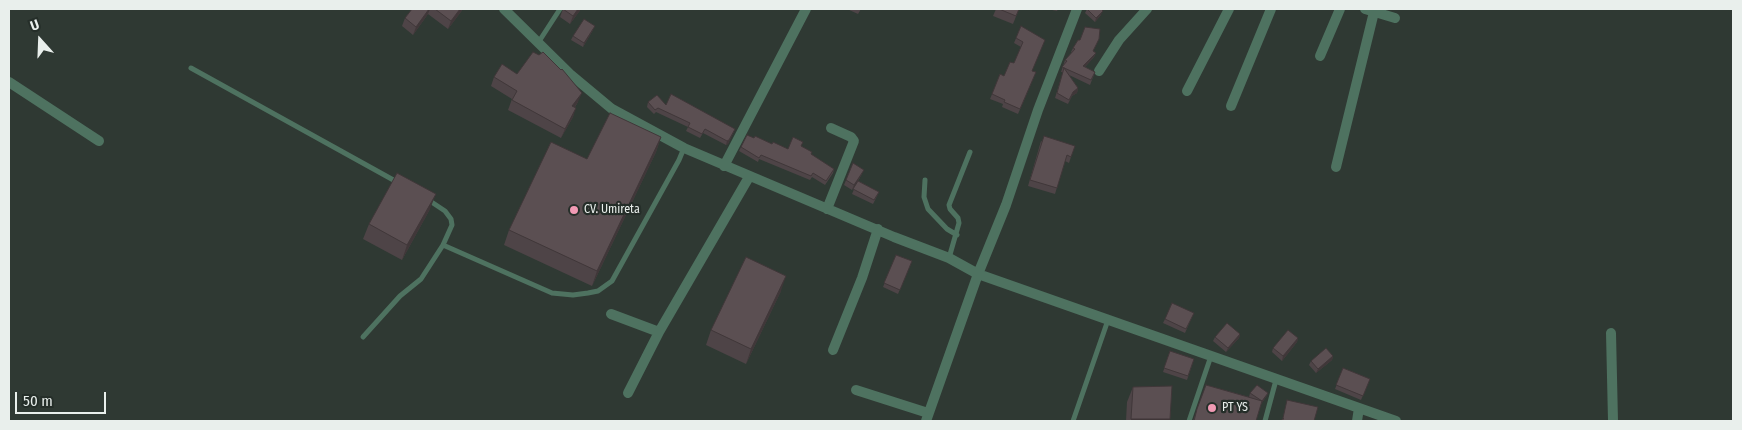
<!DOCTYPE html>
<style>
body{margin:0}
#map{position:relative;width:1742px;height:430px;overflow:hidden;background:#2f3933;font-family:"Fira Sans Condensed",sans-serif}
canvas{display:block}
.frame{position:absolute;inset:0;border:10px solid #e9efec;pointer-events:none}
.north{position:absolute;left:15px;top:15px;width:50px;height:50px;-webkit-text-stroke:4px #252e29;paint-order:stroke;rotate:340deg;font-size:14px;font-weight:700;line-height:20px;text-align:center;color:#e9efec}
.north::after{content:'';display:block;margin:auto;width:18px;height:22px;background:#e9efec;clip-path:polygon(50% 0,100% 100%,50% 72%,0 100%)}
.scale{position:absolute;left:15px;top:392px;width:91px;height:22px;box-sizing:border-box;border:2px solid #e9efec;border-top:0;padding-left:6px;font-size:15px;line-height:18px;white-space:nowrap;color:#e9efec;-webkit-text-stroke:4px #252e29;paint-order:stroke}
</style>
<div id="map">
<canvas width="1742" height="430"></canvas>
<div class="frame"></div>
<div class="north">U</div>
<div class="scale">50 m</div>
</div>
<script>
const g = document.querySelector('canvas').getContext('2d');
g.lineJoin = 'round';
const poly = rows => new Path2D(rows.map(r => 'M' + r).join(''));
function stroke(path, color, width, dash) { g.strokeStyle = color; g.lineWidth = width; g.lineCap = dash ? 'butt' : 'round'; g.setLineDash(dash || []); g.stroke(path); }
function fillPath(path, color) { g.fillStyle = color; g.fill(path, 'evenodd'); }
function label(font, color, halo, rows, align = 'center') {
  g.font = font + ' "Fira Sans Condensed",sans-serif'; g.lineWidth = 4.5; g.setLineDash([]); g.textBaseline = 'middle'; g.strokeStyle = halo; g.fillStyle = color; for (const [text, x, y, turn = 0] of rows) {
    g.save(); g.translate(x, y); g.rotate((+turn || 0) * Math.PI / 180); g.textAlign = isNaN(turn) ? turn : align; if (halo) g.strokeText(text, 0, 0); g.fillText(text, 0, 0); g.restore();
  }
}
const lane = poly([
 [538,43,560,9],
 [191,68,397,182],
 [925,180,924,197,928,209,947,229,957,235],
 [427,199,445,211,451,219,452,225,443,245,552,293,573,295,588,293,598,291,612,281,679,160,684,148],
 [949,258,959,223,958,218,950,209,949,205,970,152],
 [363,337,400,296,421,279,443,245],
 [1073,421,1108,320],
 [1189,421,1211,356],
 [1265,421,1276,380]
]);
const street = poly([
 [504,9,570,74,612,109,684,148,894,237,949,258,978,274,1396,421],
 [1365,9,1395,18],
 [1320,56,1340,9],
 [1099,71,1119,40,1147,9],
 [9,82,99,141],
 [1187,91,1229,9],
 [1231,106,1271,9],
 [724,166,806,9],
 [1336,167,1374,12],
 [827,209,854,141,851,137,831,128],
 [611,314,659,332],
 [1611,333,1613,421],
 [833,350,862,278,878,229],
 [856,390,928,413],
 [628,393,659,332,749,177],
 [926,421,978,274,1006,205,1038,110,1077,9],
 [1357,421,1359,408]
]);
const wall = poly([
 [412,9,463,9,448,29,428,14,413,35,402,26,405,18],
 [563,9,581,9,570,24,560,17],
 [847,9,861,9,858,14],
 [996,9,1019,9,1013,24,993,16],
 [1047,9,1058,9,1057,11],
 [1087,9,1101,15,1095,22,1085,13],
 [1021,26,1032,71,1036,72,1018,114,1002,107,1003,104,990,99,1000,74,1004,76,1014,63,1021,47,1014,43],
 [593,30,583,47,571,40,573,36],
 [1097,43,1093,51,1096,53,1094,57,1085,67,1095,72,1090,85,1069,75,1078,88,1077,93,1072,96,1068,104,1055,98,1063,72,1061,72,1065,60,1072,53,1071,52,1073,48],
 [517,74,578,102,575,107,573,117,561,138,508,110,512,99,491,86,494,77],
 [648,102,666,105,735,129,728,144,726,145,703,133,700,138,686,131,688,127,656,112,654,114,647,107],
 [661,137,656,152,592,286,504,245,509,230,587,159],
 [754,138,788,149,801,146,811,155,834,169,833,173,825,185,812,177,810,180,759,159,758,162,739,151,741,147],
 [1041,141,1071,157,1069,163,1065,161,1055,194,1028,186],
 [853,163,862,174,858,181,879,192,873,204,852,194,857,182,852,190,844,185],
 [430,209,402,260,363,239,369,224],
 [896,255,912,261,898,294,883,287],
 [781,291,746,364,706,345,711,330],
 [1192,317,1185,333,1163,323,1165,319],
 [1240,334,1239,338,1226,352,1213,341,1215,337],
 [1298,338,1297,342,1282,361,1272,352,1273,348],
 [1170,351,1194,359,1187,380,1163,372],
 [1333,356,1332,360,1316,373,1309,365,1311,361],
 [1343,368,1370,379,1361,400,1335,389],
 [1206,385,1249,397,1250,393,1268,393,1266,397,1261,404,1256,421,1193,421],
 [1133,387,1170,419,1169,421,1126,421,1127,402]
]);
const shadedWall = poly([
 [429,9,430,9,428,14,413,35,416,27],
 [460,9,463,9,448,29,451,21],
 [578,9,581,9,570,24,573,16],
 [1103,11,1101,15,1095,22,1096,18],
 [595,26,593,30,583,47,584,43],
 [1096,53,1094,57,1082,70,1083,66],
 [1078,88,1077,93,1072,96,1068,104,1073,92],
 [582,93,578,102,569,115,572,106],
 [576,108,573,117,561,138,565,129],
 [735,129,728,144,726,145,727,141],
 [661,137,656,152,592,286,597,271],
 [864,170,862,174,852,190,854,185],
 [436,194,430,209,402,260,407,245],
 [786,276,781,291,746,364,751,349],
 [1240,334,1239,338,1226,352,1228,348],
 [1298,338,1297,342,1282,361,1283,356],
 [1333,356,1332,360,1316,373,1318,369],
 [1268,393,1266,397,1260,406,1261,401],
 [1131,419,1170,419,1169,421,1131,421]
]);
const building = poly([
 [412,9,429,9,416,27,405,18,412,9],
 [435,9,460,9,451,21,435,9],
 [563,9,578,9,573,16,563,9],
 [999,9,1019,9,1016,16,999,9],
 [1087,9,1101,9,1103,11,1096,18,1087,9],
 [584,19,595,26,584,43,573,36,584,19],
 [1021,26,1045,40,1032,71,1036,72,1020,109,1004,102,1005,100,992,94,1000,74,1004,76,1010,62,1014,63,1023,42,1016,38,1021,26],
 [1085,27,1100,29,1099,39,1093,51,1096,53,1083,66,1095,72,1091,80,1062,67,1067,61,1065,60,1075,49,1073,48,1078,40,1080,40,1085,27],
 [533,52,539,55,543,52,561,70,562,69,582,93,572,106,576,108,565,129,512,100,517,91,494,77,502,64,517,74,533,52],
 [1064,68,1078,88,1073,92,1069,100,1057,93,1064,68],
 [671,94,735,129,729,140,727,141,705,129,702,134,688,127,690,123,658,108,655,110,648,102,657,95,666,105,671,94],
 [610,113,661,137,597,271,509,230,551,142,587,159,610,113],
 [747,135,754,138,755,136,772,144,773,142,788,149,793,137,803,142,801,146,812,152,811,154,834,169,826,181,813,173,811,176,761,155,759,158,741,147,747,135],
 [1044,136,1075,146,1071,157,1067,155,1057,188,1030,180,1044,136],
 [853,163,864,170,854,185,846,180,853,163],
 [397,173,436,194,407,245,369,224,397,173],
 [858,181,879,192,874,200,853,189,858,181],
 [896,255,912,261,900,290,884,283,896,255],
 [746,257,786,276,751,349,711,330,746,257],
 [1172,303,1194,313,1186,329,1165,319,1172,303],
 [1227,323,1240,334,1228,348,1215,337,1227,323],
 [1288,330,1298,338,1283,356,1273,348,1288,330],
 [1326,348,1333,356,1318,369,1311,361,1326,348],
 [1170,351,1194,359,1188,376,1164,368,1170,351],
 [1343,368,1370,379,1363,396,1336,385,1343,368],
 [1206,385,1262,401,1256,421,1194,421,1197,409,1206,385],
 [1257,385,1268,393,1262,401,1250,393,1257,385],
 [1172,386,1170,419,1131,419,1133,387,1172,386],
 [1287,400,1318,407,1314,421,1282,421,1282,419,1284,419,1283,418,1287,400]
]);
const markers = [
 [574,210,5,"#f19ab4"],
 [1212,408,5,"#f19ab4"]
];
const poiNames = [
 ["CV. Umireta",584,210],
 ["PT YS",1222,408]
];
stroke(lane, '#4e7260', 5);
stroke(street, '#4e7260', 10);
fillPath(wall, '#4e4447');
fillPath(shadedWall, '#403739');
fillPath(building, '#5b4f52');
stroke(building, '#403739', 1);
for (const [x, y, r, color] of markers) { const dot = new Path2D(); dot.arc(x, y, r, 0, 2 * Math.PI); g.fillStyle = color; g.fill(dot); stroke(dot, '#252e29', 2); }
label('12px', '#e9efec', '#252e29', poiNames, 'left');
</script>
